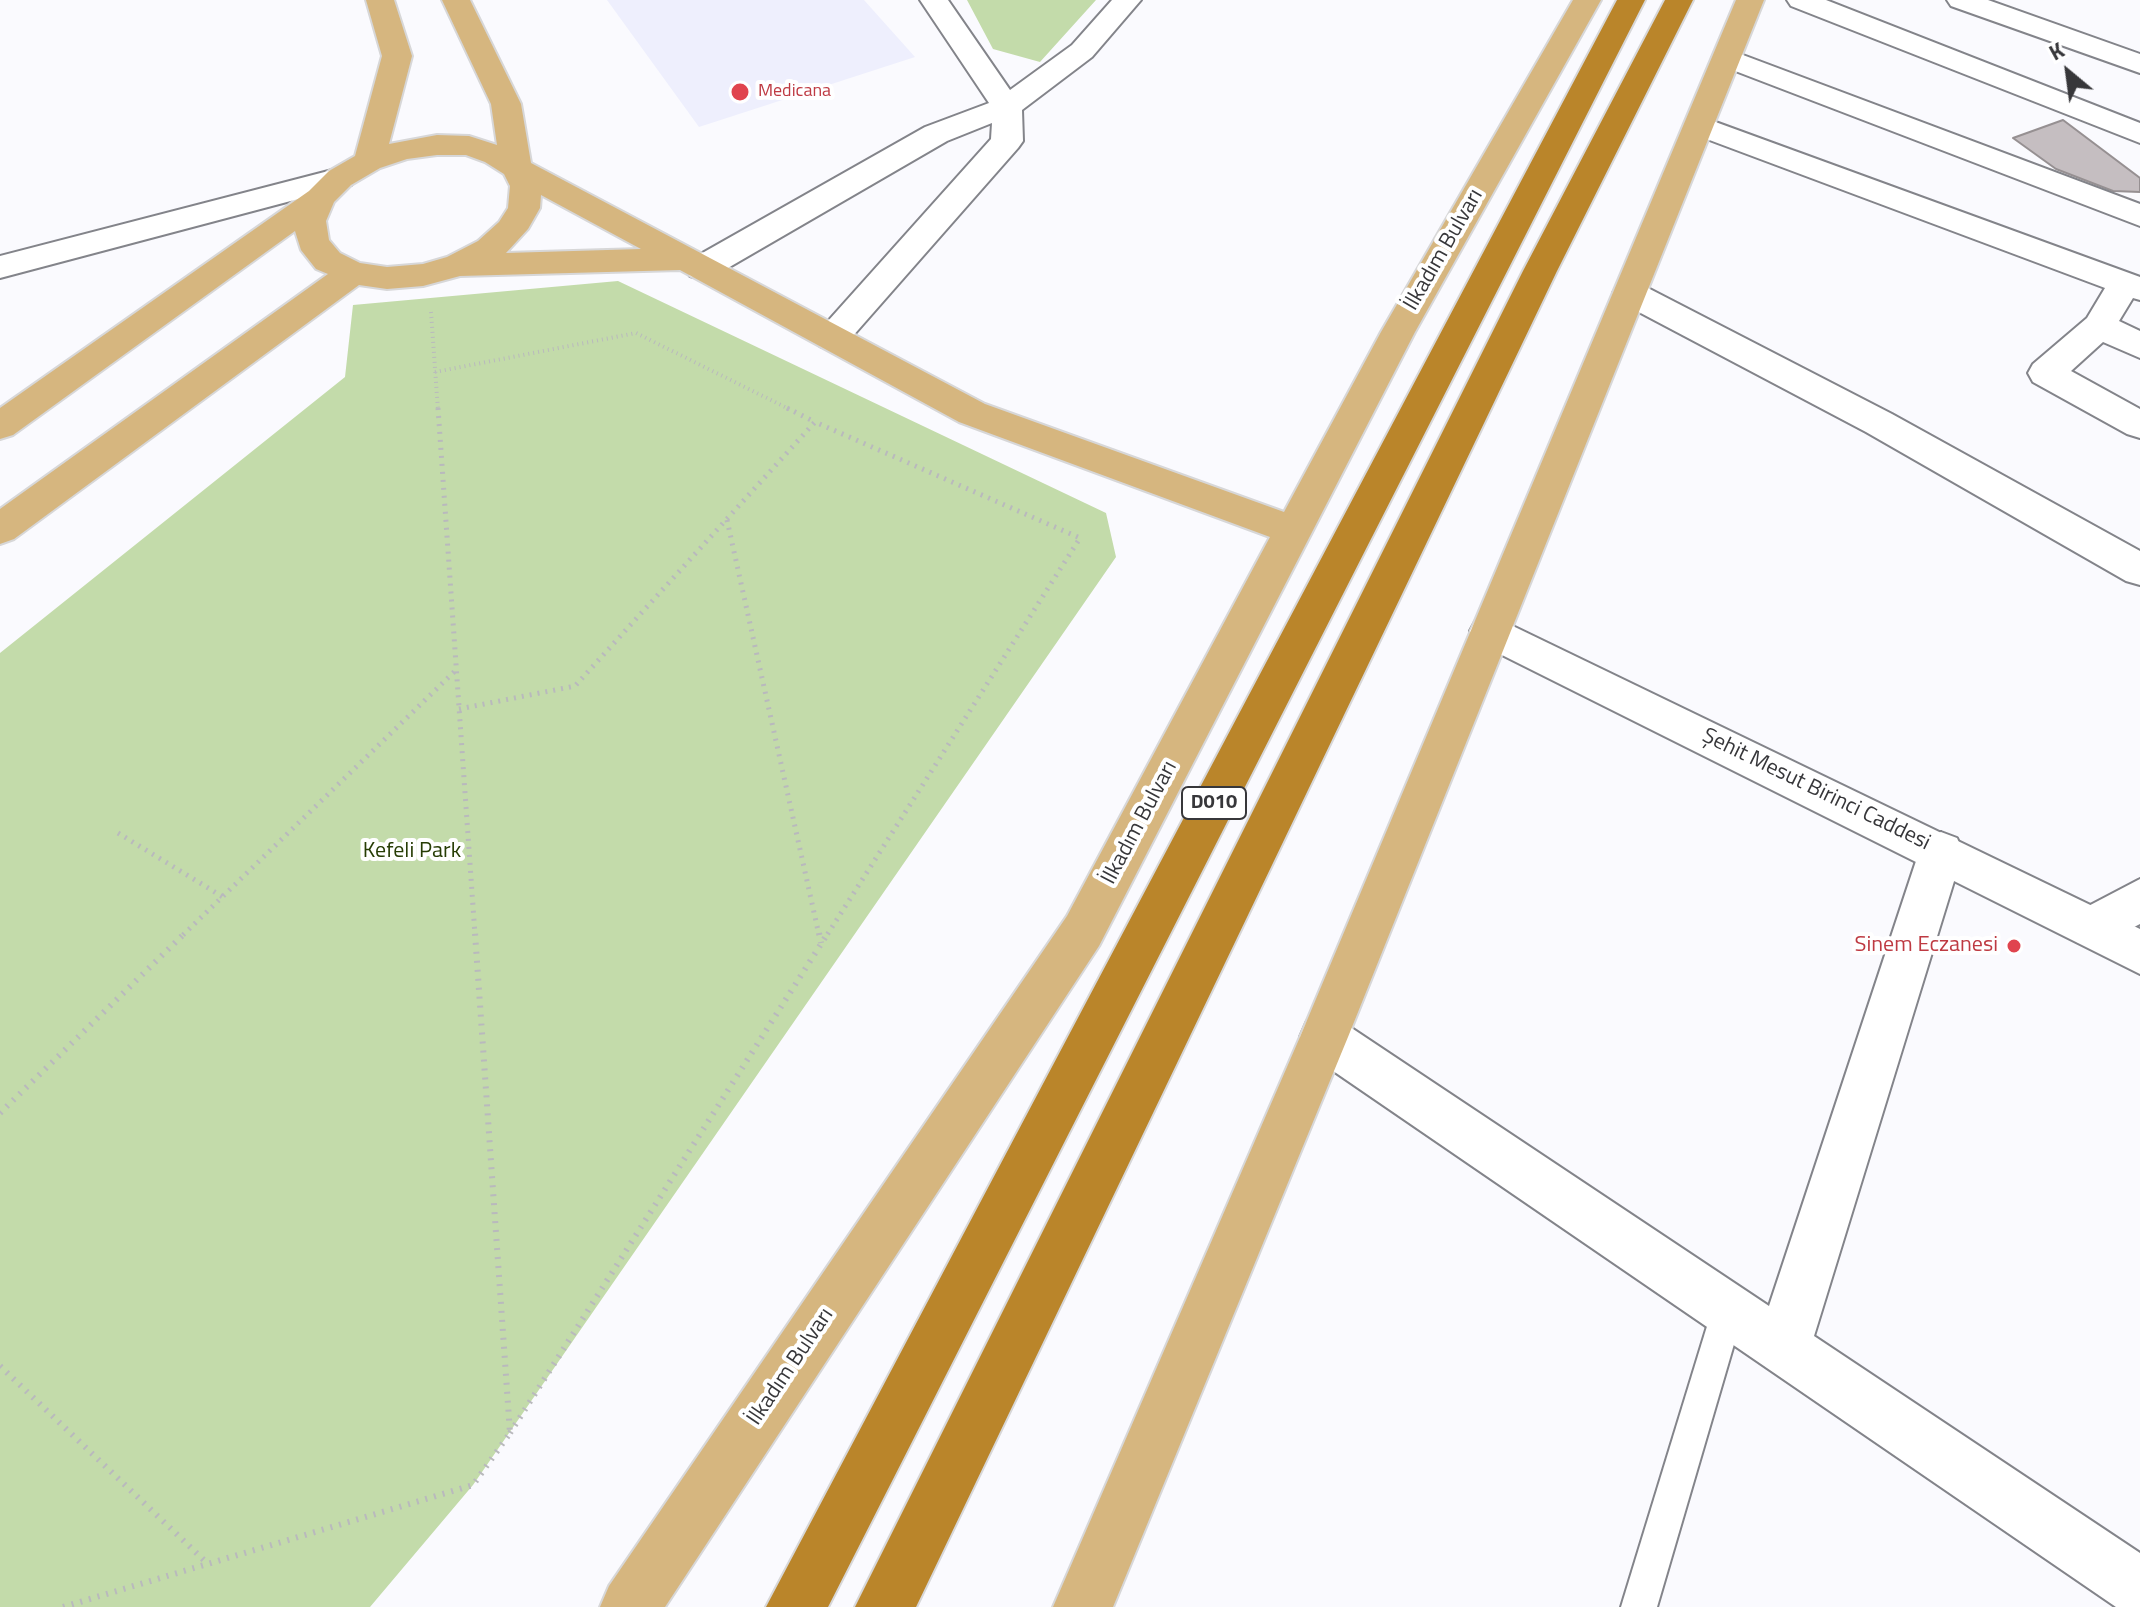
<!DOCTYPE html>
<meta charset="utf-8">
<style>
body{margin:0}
#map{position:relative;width:2140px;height:1607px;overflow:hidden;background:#fafafe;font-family:"Titillium Web",sans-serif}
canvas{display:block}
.north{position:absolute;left:2028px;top:32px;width:80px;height:80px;-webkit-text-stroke:6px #fff;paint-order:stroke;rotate:331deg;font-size:22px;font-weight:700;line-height:32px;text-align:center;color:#37373a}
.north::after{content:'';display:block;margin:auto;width:28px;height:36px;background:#37373a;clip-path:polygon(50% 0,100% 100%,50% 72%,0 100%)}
</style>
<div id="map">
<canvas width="2140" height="1607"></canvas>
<div class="north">K</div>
</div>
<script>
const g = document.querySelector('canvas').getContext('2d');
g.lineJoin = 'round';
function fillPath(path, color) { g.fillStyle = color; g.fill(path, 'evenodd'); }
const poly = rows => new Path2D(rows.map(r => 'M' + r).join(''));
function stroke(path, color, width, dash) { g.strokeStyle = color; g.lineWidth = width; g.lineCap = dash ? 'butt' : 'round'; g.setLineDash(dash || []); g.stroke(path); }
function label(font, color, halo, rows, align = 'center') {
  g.font = font + ' "Titillium Web",sans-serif'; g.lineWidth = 8; g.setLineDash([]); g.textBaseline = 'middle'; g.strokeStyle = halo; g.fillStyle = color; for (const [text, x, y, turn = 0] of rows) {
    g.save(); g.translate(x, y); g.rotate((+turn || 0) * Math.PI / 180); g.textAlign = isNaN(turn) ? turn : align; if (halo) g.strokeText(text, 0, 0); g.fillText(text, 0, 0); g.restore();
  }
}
const built = poly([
 [607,0,864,0,915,57,699,127]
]);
const green = poly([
 [967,0,1096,0,1040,62,993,49],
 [618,281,1106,513,1116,557,473,1485,370,1607,0,1607,0,653,345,377,353,305]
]);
const building = poly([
 [2063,120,2140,178,2140,192,2113,191,2056,169,2013,138,2063,120]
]);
const pathFar2 = poly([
 [431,312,438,410],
 [435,372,636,333,791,410]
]);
const pathFar1 = poly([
 [438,408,475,935],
 [787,408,815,422],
 [727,520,819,935],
 [459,709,575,686,815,422,1080,538,827,935],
 [118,833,223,897],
 [183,935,455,671]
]);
const path = poly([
 [819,933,821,943],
 [0,1113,185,933],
 [0,1366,207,1563],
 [510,1433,828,933],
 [63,1607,473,1485,510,1433,475,933]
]);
const lane = poly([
 [1728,1294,1739,1299,1744,1310,1657,1607,1621,1607,1712,1310,1717,1299,1728,1294]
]);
const street = poly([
 [920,0,948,0,1010,90,1072,45,1112,0,1141,0,1092,57,1022,110,1023,141,1018,148,844,346,832,350,820,346,815,338,820,330,991,139,992,123,947,141,714,276,702,279,690,276,685,268,690,260,925,127,989,103,920,0],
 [1787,0,1826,0,2140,123,2140,143,1791,6,1787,0],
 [1947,0,1988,0,2140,54,2140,73,1951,6,1947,0],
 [1727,49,2140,204,2140,226,1717,64,1712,58,1717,52,1727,49],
 [1699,116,2140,277,2140,300,2133,298,2119,321,2140,331,2140,358,2103,342,2071,371,2140,409,2140,438,2127,434,2033,382,2028,373,2033,364,2087,318,2105,288,1688,132,1684,125,1688,118,1699,116],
 [340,168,351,171,356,178,351,185,0,278,0,256,340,168],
 [1630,282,1642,285,1892,414,2140,551,2140,585,2126,581,1866,432,1618,301,1613,293,1618,285,1630,282],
 [1941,832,1957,838,1963,852,1814,1336,2140,1553,2140,1607,2116,1607,1307,1053,1300,1037,1307,1021,1324,1014,1341,1021,1769,1306,1919,852,1925,838,1941,832],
 [2140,879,2140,924,2093,948,2077,942,2070,927,2077,912,2140,879]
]);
const secondary = poly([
 [1490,615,2140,929,2140,974,1476,642,1470,631,1476,620,1490,615]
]);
const primary = poly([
 [366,0,394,0,412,56,389,144,437,135,469,136,497,145,491,104,442,0,470,0,521,104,531,163,985,404,1284,512,1381,332,1573,0,1601,0,1415,332,1099,946,665,1607,600,1607,609,1586,1067,916,1270,537,959,422,680,270,460,276,423,286,387,289,359,285,14,539,0,544,0,509,328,274,316,269,301,250,295,231,13,435,0,439,0,408,309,191,329,171,355,156,382,56,366,0],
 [437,155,466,155,485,162,504,174,510,186,508,208,499,222,478,241,447,257,423,264,387,267,360,263,340,253,329,240,326,221,334,202,351,185,380,168,407,159,437,155],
 [541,195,641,249,506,253,528,229,540,208,541,195],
 [1736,0,1764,0,1348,1037,1113,1607,1053,1607,1300,1037,1736,0]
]);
const highway = poly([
 [1617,0,1645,0,828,1607,766,1607,1617,0],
 [1665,0,1693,0,1557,271,916,1607,855,1607,1523,271,1665,0]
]);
const markers = [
 [740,92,10,"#e0444e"],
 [2014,946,8,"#e0444e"]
];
const farHealthnames = [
 ["Medicana",758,92]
];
const shields = [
 [1214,803,64]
];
const shieldNames = [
 ["D010",1214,803]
];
const streetNames = [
 ["İlkadım Bulvarı",1444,250,-60],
 ["Şehit Mesut Birinci Caddesi",1816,790,26],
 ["İlkadım Bulvarı",1140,823,-62],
 ["İlkadım Bulvarı",791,1367,-56]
];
const parkNames = [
 ["Kefeli Park",412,852]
];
const healthNames = [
 ["Sinem Eczanesi",1998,946]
];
fillPath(built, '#eeeffd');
fillPath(green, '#c3dbaa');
fillPath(building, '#c5bec1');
stroke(building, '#969092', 2);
stroke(lane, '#83848a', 4);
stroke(street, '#83848a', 4);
stroke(secondary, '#83848a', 4);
stroke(primary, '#d7d7d8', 4);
stroke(highway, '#d7d7d8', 4);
stroke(pathFar2, '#b9b9bd', 4, [1, 4]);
stroke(pathFar1, '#b9b9bd', 5, [2, 6]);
stroke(path, '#b9b9bd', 6, [2, 7]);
fillPath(lane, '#fff');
fillPath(street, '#fff');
fillPath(secondary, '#fff');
fillPath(primary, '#d6b67f');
fillPath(highway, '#ba852a');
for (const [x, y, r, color] of markers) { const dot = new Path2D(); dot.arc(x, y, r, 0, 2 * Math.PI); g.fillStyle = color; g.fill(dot); stroke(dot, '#fff', 3); }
label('18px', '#be3a42', '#fff', farHealthnames, 'left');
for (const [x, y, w] of shields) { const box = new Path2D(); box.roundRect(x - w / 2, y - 16, w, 32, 6); g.fillStyle = '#fff'; g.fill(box); stroke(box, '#37373a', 2); }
label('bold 20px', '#37373a', null, shieldNames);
label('22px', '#37373a', '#fff', streetNames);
label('22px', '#273d05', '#fff', parkNames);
label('22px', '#be3a42', '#fff', healthNames, 'right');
</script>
